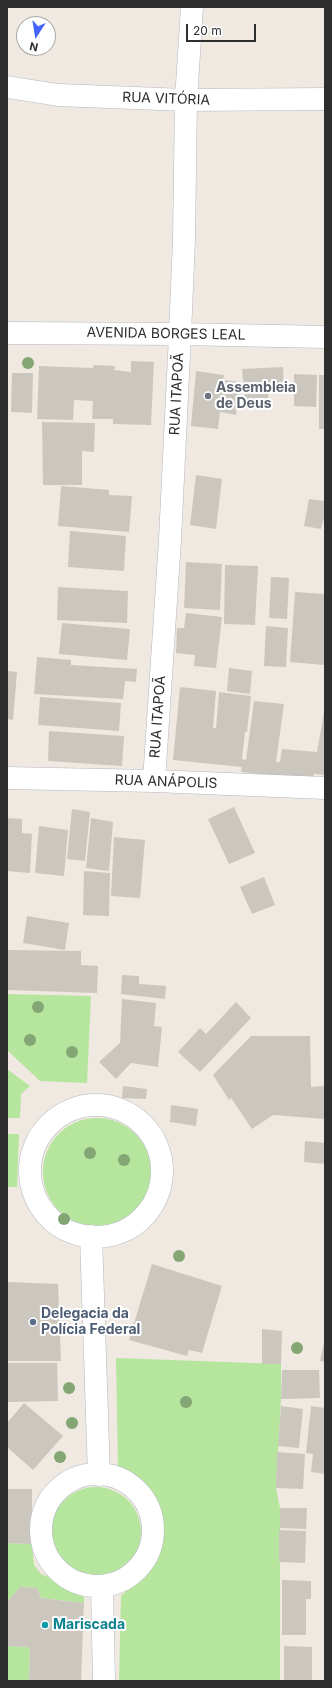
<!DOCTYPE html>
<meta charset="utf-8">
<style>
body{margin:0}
#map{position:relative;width:332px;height:1688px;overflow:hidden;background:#efe9e1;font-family:Inter,sans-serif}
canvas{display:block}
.frame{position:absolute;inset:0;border:8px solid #2e2e2e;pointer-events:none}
.north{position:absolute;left:16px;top:16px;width:40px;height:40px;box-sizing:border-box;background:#fff;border:1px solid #ababab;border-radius:50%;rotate:192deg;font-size:11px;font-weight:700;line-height:16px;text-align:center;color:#2e2e2e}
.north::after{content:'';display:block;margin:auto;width:14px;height:18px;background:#4264fb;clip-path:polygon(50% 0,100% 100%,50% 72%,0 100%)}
.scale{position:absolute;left:186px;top:24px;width:70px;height:18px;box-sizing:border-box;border:2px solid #2e2e2e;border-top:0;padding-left:5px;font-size:12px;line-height:14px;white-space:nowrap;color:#2e2e2e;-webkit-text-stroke:3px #fff;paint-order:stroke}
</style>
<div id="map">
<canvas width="332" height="1688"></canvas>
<div class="frame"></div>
<div class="north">N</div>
<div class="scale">20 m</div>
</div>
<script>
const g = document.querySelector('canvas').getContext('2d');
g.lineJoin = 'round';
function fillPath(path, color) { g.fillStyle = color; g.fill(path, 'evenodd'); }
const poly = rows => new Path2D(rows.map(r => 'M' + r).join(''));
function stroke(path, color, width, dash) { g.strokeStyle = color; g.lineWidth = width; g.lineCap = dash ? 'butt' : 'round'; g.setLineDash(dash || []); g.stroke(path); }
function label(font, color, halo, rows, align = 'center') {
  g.font = font + ' Inter,sans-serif'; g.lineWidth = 4; g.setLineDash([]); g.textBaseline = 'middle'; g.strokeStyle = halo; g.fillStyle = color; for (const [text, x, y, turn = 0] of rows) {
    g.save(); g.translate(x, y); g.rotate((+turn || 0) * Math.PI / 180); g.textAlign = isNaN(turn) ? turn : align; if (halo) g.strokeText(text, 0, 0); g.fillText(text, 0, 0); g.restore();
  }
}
const green = poly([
 [7,994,91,996,87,1083,40,1081,7,1050],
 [7,1069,30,1086,21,1094,20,1118,7,1118],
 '43 1172a54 54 0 1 1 108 0a54 54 0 1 1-108 0Z',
 [7,1134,19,1134,17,1187,7,1187],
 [116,1358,281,1364,281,1399,276,1488,280,1508,280,1681,119,1681,121,1596,146,1573,156,1547,159,1519,157,1500,140,1482,118,1467],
 '51 1532a45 45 0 1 1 90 0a45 45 0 1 1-90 0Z',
 [7,1543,32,1544,34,1565,41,1574,84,1592,84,1603,41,1598,37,1588,20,1587,7,1602],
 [7,1646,30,1647,29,1681,7,1681]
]);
const building = poly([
 [131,361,154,362,151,425,113,424,113,419,92,419,93,401,74,400,73,420,37,419,39,366,93,368,94,365,115,366,114,370,131,372],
 [283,367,284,390,268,390,269,409,246,409,242,369],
 [196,371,224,375,223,380,240,382,236,415,220,412,218,429,191,426],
 [12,373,33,373,32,413,11,412],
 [294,374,317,375,316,407,294,406],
 [319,375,325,375,325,429,319,429],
 [42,422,95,423,94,452,82,451,82,485,43,485],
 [196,475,222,479,216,529,190,525],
 [61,486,109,490,109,495,132,496,129,532,58,526],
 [309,499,325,501,325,514,321,529,304,526],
 [70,531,126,536,124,571,68,567],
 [186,562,222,564,220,610,184,608],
 [225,565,258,566,255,625,224,624],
 [271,577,289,578,287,619,269,618],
 [58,587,128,591,127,623,57,620],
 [295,592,325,594,324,665,290,662],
 [186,613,222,617,216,668,194,666,195,655,176,653,177,628,184,628],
 [62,623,130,629,127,660,59,654],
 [266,626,288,628,286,667,264,666],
 [37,657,71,660,71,665,137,669,136,682,125,681,123,699,34,694],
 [229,668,252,671,250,694,227,691],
 [7,671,17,672,13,720,7,719],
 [180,687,216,691,213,728,216,728,219,692,251,696,247,732,245,732,242,759,246,760,254,701,284,704,276,762,280,762,282,749,317,752,325,706,325,775,314,774,313,780,241,772,242,767,173,760],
 [40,697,121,703,119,731,38,725],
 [49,731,124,736,122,766,48,761],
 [234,807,255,853,229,864,208,819],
 [72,809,90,812,85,861,67,859],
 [7,818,22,819,22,833,32,834,30,873,7,871],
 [91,818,113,822,109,871,86,868],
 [39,826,68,830,64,876,35,873],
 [114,837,145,840,140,898,111,896],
 [84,871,110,873,109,916,83,915],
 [264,877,275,905,252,914,240,887],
 [27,916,69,923,65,950,23,943],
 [7,950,81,951,81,965,98,966,97,993,7,990],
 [122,975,139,976,139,984,166,986,165,999,121,994],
 [122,999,156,1003,154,1026,162,1027,158,1067,131,1063,116,1079,99,1062,120,1043],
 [236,1002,251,1018,200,1072,178,1052,200,1028,206,1034],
 [251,1036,310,1036,311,1087,325,1086,325,1119,273,1115,252,1129,231,1098,229,1100,213,1075],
 [123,1086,147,1089,146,1099,122,1098],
 [171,1105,198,1109,196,1126,170,1122],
 [305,1141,325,1143,325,1164,304,1162],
 [152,1264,222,1286,202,1353,189,1350,187,1356,129,1340],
 [7,1282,58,1284,61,1361,7,1361],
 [262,1329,282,1331,281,1364,262,1364],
 [324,1342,325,1342,325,1362,320,1361],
 [7,1363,57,1363,58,1401,7,1402],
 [282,1370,319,1370,320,1398,281,1399],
 [24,1403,63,1436,33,1470,7,1447,7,1423],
 [281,1406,303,1409,299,1448,278,1446],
 [311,1406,325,1408,325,1474,311,1472,313,1454,306,1453],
 [277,1452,305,1454,303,1489,276,1488],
 [7,1489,32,1489,32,1544,7,1543],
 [280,1508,307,1508,306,1529,280,1528],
 [279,1530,306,1531,305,1563,279,1562],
 [282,1580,311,1581,311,1599,306,1599,306,1635,282,1635],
 [20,1587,37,1588,41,1598,84,1603,81,1681,29,1681,30,1647,7,1646,7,1602],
 [284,1646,312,1647,312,1681,284,1681]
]);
const minor = poly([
 [7,87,58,95,186,100,325,99],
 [7,333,180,334,325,337],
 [7,778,154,781,325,788],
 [154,781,170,540,180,334,184,240,186,100,192,7],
 '30 1171a66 66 0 1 1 132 0a66 66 0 1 1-132 0Z',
 [91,1236,99,1475],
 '41 1530a56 56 0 1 1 112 0a56 56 0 1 1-112 0Z',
 [102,1586,104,1681]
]);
const trees = [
 [28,363],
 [38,1007],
 [30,1040],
 [72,1052],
 [90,1153],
 [124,1160],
 [64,1219],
 [179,1256],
 [297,1348],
 [69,1388],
 [186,1402],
 [72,1423],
 [60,1457]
];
const markers = [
 [208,396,4,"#6b7280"],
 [33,1322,4,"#5c6f8a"],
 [45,1625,4,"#0f9aa8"]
];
const streetNames = [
 ["RUA VITÓRIA",166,99,2],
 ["AVENIDA BORGES LEAL",166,334,1],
 ["RUA ITAPOÃ",177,394,-87],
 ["RUA ITAPOÃ",158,717,-86],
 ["RUA ANÁPOLIS",166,782,2]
];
const worshipNames = [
 ["Assembleia",216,388],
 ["de Deus",216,404]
];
const serviceNames = [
 ["Delegacia da",41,1314],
 ["Polícia Federal",41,1330]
];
const cultureNames = [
 ["Mariscada",53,1625]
];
fillPath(green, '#b6e59e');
fillPath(building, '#cbc7bf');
stroke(minor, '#b4b7c1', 23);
stroke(minor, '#fff', 22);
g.fillStyle = '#84a574';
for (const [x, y] of trees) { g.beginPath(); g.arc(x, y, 6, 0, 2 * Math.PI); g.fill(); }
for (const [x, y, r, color] of markers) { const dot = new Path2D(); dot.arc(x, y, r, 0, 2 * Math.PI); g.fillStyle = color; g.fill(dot); stroke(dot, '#fff', 1.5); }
label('14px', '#2e2e2e', '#fff', streetNames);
label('bold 14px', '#5b616d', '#fff', worshipNames, 'left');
label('bold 14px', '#4e5e75', '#fff', serviceNames, 'left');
label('bold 14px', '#0d838f', '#fff', cultureNames, 'left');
</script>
